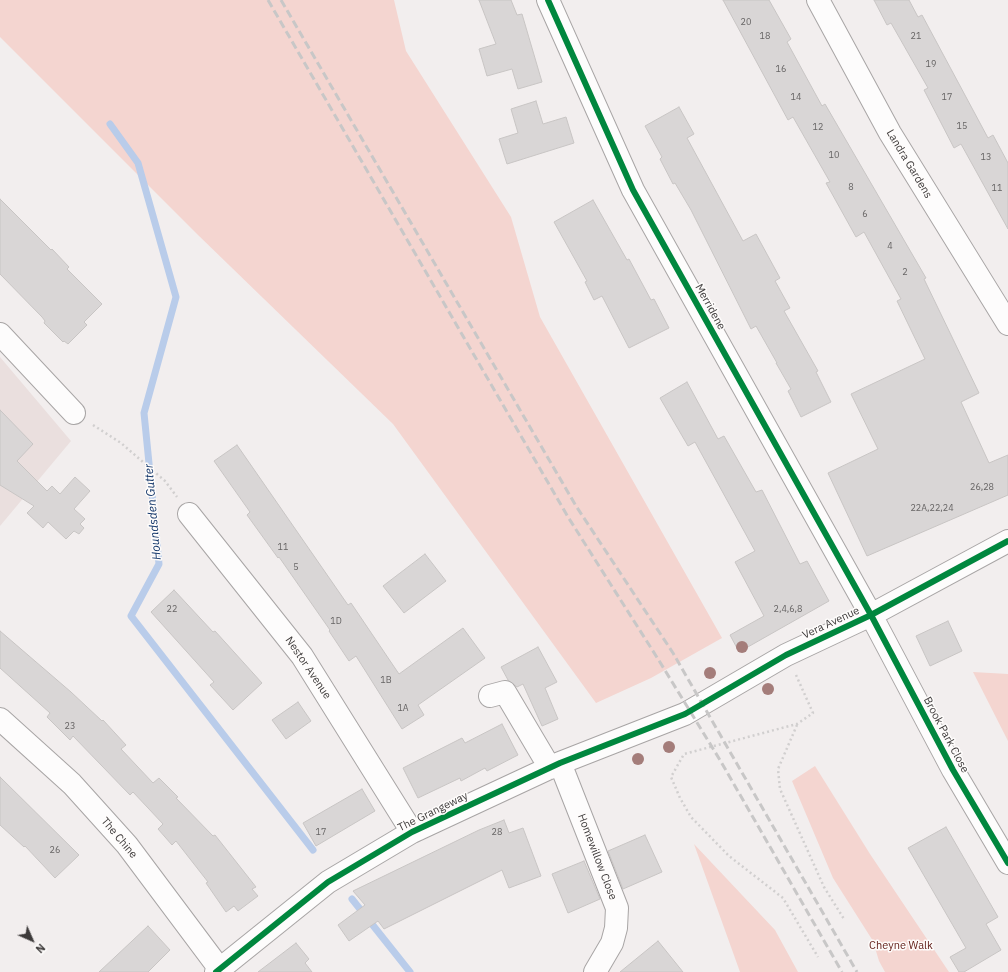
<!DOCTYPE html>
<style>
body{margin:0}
#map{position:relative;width:1008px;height:972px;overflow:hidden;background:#f2eeee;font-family:"IBM Plex Sans",sans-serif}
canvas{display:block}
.north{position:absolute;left:12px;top:920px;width:40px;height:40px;-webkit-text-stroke:3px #fefcfb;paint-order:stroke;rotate:135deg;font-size:11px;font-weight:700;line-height:16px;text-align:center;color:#3d3a3a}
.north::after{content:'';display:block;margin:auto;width:14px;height:18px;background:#3d3a3a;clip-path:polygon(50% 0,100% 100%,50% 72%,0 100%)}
</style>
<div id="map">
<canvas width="1008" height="972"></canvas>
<div class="north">N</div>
</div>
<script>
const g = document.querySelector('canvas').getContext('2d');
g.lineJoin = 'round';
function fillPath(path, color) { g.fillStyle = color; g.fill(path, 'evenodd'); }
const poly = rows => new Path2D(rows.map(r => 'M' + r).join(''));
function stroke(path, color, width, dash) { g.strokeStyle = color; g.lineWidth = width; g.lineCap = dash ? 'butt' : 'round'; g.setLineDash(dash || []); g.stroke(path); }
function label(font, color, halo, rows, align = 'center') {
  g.font = font + ' "IBM Plex Sans",sans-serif'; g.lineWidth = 3; g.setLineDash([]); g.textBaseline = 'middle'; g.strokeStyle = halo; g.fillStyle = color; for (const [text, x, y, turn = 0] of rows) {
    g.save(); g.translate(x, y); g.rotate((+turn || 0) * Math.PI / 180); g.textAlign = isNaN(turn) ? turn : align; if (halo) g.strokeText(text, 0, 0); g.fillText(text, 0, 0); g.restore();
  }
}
const built = poly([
 [0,357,71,441,0,526]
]);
const green = poly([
 [0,0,394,0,406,51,511,217,540,317,722,638,651,678,596,703,393,424,198,235,0,37],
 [973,672,1008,674,1008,741],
 [815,766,870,854,949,972,885,972,879,961,873,941,833,878,792,781],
 [694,844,775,930,798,972,740,972]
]);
const stream = poly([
 [110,124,138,163,176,297,144,413,159,564,131,616,313,850],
 [352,899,410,972]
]);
const building = poly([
 [479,0,511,0,517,15,522,14,542,82,518,89,512,69,487,76,479,49,496,44,479,0],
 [723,0,769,0,791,39,787,42,822,106,825,104,926,278,924,279,979,393,961,402,989,463,1008,455,1008,495,867,556,828,473,878,449,851,394,925,359,897,301,901,299,864,232,856,237,826,183,830,182,793,117,788,120,723,0],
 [874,0,909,0,918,17,922,15,988,138,993,135,1008,163,1008,229,961,144,954,148,924,90,928,88,891,23,887,25,874,0],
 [536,101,543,124,566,117,574,143,507,164,499,139,518,133,511,109,536,101],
 [679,107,694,134,687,138,743,241,756,234,780,278,775,281,790,308,784,311,818,371,816,372,831,402,801,417,788,391,791,389,776,363,777,363,756,326,751,329,691,210,675,183,673,184,660,159,662,157,645,126,679,107],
 [0,199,51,250,52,249,69,267,67,269,102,304,84,322,87,325,68,344,64,341,63,342,44,323,45,321,42,317,0,274,0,199],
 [593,200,627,260,629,259,651,300,654,299,669,328,629,348,602,296,594,300,585,282,587,281,554,222,593,200],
 [687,382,718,439,724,436,756,492,762,490,800,564,807,561,829,601,739,652,730,635,764,616,735,562,755,551,695,442,688,446,660,398,687,382],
 [0,410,33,444,17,461,47,491,52,486,60,494,75,477,90,491,74,509,85,519,80,524,84,528,79,534,74,531,66,539,48,522,43,528,27,513,34,506,0,485,0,410],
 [237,445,348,605,351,603,399,674,463,628,485,658,418,705,424,715,402,729,356,656,349,661,329,631,330,630,279,557,278,558,247,515,250,512,214,461,237,445],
 [425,554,446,581,404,613,383,586,425,554],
 [174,590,213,632,215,631,262,683,233,710,210,685,214,682,151,612,174,590],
 [948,621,962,651,930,666,916,636,948,621],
 [0,631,71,692,102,721,103,720,126,745,121,749,153,783,159,778,178,797,176,798,213,836,215,835,256,887,252,889,258,896,238,911,234,906,226,912,206,883,208,882,176,841,172,845,158,829,163,824,133,792,130,795,73,736,70,740,47,717,50,713,0,668,0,631],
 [538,647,557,682,545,688,558,719,542,726,523,684,517,687,508,680,501,667,538,647],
 [298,702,311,721,286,739,272,720,298,702],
 [502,724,518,755,487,771,485,768,461,781,460,778,418,798,403,768,462,738,465,743,502,724],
 [0,777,79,855,55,878,25,846,24,847,0,825,0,777],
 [362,789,375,811,316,846,303,823,362,789],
 [504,820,509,833,523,828,541,876,509,888,502,870,384,929,378,921,349,941,338,925,365,905,353,891,479,830,504,820],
 [946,827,998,917,986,924,1001,950,964,972,959,972,950,957,966,948,908,848,946,827],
 [645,835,662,872,623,889,608,851,645,835],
 [584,861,600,899,568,913,552,874,584,861],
 [148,926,170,950,148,972,99,972,148,926],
 [658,941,683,972,620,972,658,941],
 [296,943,309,959,305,963,312,972,258,972,296,943]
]);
const path = poly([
 [93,425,121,443,165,481,177,497],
 [796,675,813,713,797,724,684,754,671,777,680,798,691,817,729,856,783,898,818,957],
 [797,725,778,769,780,789,824,887,844,919]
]);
const minor = poly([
 [548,0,633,190,871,615,953,770,1008,863],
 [818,0,890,133,1008,324],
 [0,334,74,413],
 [189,514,302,656,412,832],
 [490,696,505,692,550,768],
 [0,719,72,784,127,845,222,972],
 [560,763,617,908,616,928,612,943,595,972],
 [216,972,328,882,412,832,560,763,685,714,786,655,871,615,1008,541]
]);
const rail = poly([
 [268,0,568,517,658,659,720,760,842,972],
 [281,0,576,506,673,653,857,972]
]);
const cycleway = poly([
 [548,0,633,190,871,615,953,770,1008,863],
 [216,972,328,882,412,832,560,763,685,714,786,655,871,615,1008,541]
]);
const trees = [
 [742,647],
 [710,673],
 [768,689],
 [669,747],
 [638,759]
];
const numberNames = [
 ["20",746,22],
 ["18",765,36],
 ["21",916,36],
 ["19",931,64],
 ["16",781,69],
 ["14",796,97],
 ["17",947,97],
 ["15",962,126],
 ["12",818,127],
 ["10",834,155],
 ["13",986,157],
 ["8",851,187],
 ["11",997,188],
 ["6",865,214],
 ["4",890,246],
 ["2",905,272],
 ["26,28",982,487],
 ["22A,22,24",932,508],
 ["11",283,547],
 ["5",296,567],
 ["22",172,609],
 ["2,4,6,8",788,609],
 ["1D",336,621],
 ["1B",386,680],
 ["1A",403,708],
 ["23",70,726],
 ["17",321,832],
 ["28",497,832],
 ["26",55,850]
];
const streetNames = [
 ["Landra Gardens",909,164,59],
 ["Merridene",710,307,61],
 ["Vera Avenue",831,623,-25],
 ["Nestor Avenue",308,668,56],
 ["Brook Park Close",946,735,62],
 ["The Grangeway",433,812,-26],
 ["The Chine",119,838,50],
 ["Homewillow Close",597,857,69]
];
const parkNames = [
 ["Cheyne Walk",901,946]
];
const waterNames = [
 ["Houndsden Gutter",153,512,-95]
];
fillPath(built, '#eadfde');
fillPath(green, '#f4d5d0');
stroke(stream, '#b9ccea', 7);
fillPath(building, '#d9d6d6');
stroke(building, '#c8c5c4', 1);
stroke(minor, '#a8a5a5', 24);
stroke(path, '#d1cfcf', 2.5, [2, 3]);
stroke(minor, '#fdfcfc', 22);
stroke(rail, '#c8c7c7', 3, [8, 4]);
stroke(cycleway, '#00873e', 6);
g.fillStyle = '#a47d7a';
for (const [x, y] of trees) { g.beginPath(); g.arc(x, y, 6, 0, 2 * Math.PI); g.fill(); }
label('9px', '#666464', null, numberNames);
label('11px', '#3d3a3a', '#fefcfb', streetNames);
label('11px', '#64211b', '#fefcfb', parkNames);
label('italic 12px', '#123569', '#fefcfb', waterNames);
</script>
